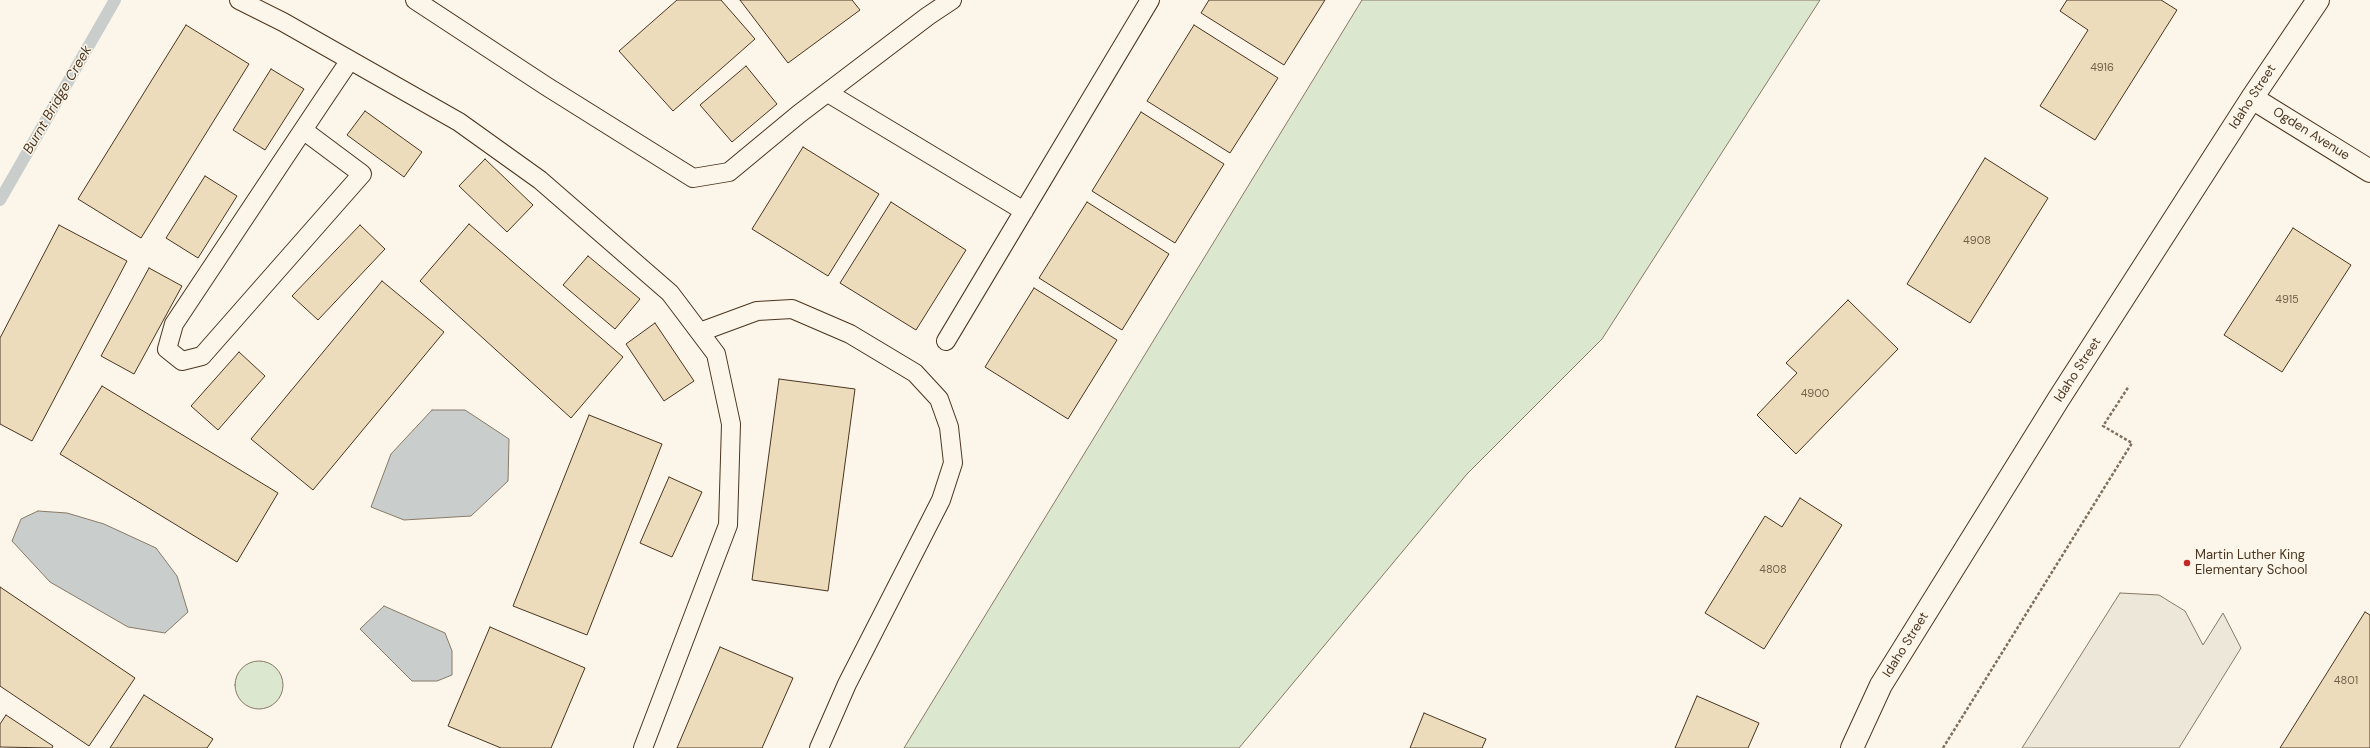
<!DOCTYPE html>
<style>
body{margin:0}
canvas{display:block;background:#fbf6e9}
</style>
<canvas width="2370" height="748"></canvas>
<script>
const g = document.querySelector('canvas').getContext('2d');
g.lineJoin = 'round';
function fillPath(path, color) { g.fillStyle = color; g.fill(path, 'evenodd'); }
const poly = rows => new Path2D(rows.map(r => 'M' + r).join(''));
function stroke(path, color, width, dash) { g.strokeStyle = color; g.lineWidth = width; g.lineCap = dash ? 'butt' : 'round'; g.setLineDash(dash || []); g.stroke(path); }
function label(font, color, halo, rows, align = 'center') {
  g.font = font + ' "DM Sans",sans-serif'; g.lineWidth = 3; g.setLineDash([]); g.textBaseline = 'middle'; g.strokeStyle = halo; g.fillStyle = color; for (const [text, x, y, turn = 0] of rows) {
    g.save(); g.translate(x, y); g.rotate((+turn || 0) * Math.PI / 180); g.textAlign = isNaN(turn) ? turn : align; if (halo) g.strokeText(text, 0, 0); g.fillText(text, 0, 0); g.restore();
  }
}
const green = poly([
 [1362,0,1820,0,1602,339,1467,474,1239,748,904,748,1362,0],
 '235 685a24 24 0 1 1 48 0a24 24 0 1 1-48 0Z'
]);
const parking = poly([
 [2120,593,2159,595,2185,611,2203,645,2223,613,2241,648,2179,748,2022,748,2120,593]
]);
const water = poly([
 [432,410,465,410,509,439,508,481,471,516,404,520,371,507,391,454,432,410],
 [38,511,67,513,104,524,156,548,177,576,188,612,165,633,128,627,50,582,12,541,21,519,38,511],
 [384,606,445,633,452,651,452,675,437,681,412,681,360,629,384,606]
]);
const stream = poly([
 [0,200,115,0]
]);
const building = poly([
 [677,0,721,0,755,39,673,111,619,51,677,0],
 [740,0,852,0,860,10,788,63,740,0],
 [1209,0,1325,0,1284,65,1201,13,1209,0],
 [2067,0,2161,0,2177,10,2095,140,2040,106,2088,30,2060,11,2067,0],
 [186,25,249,64,141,238,78,199,186,25],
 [1194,25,1278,78,1230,153,1147,101,1194,25],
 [746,66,777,104,732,142,700,105,746,66],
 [271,69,304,89,265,150,233,130,271,69],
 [365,111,422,152,404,177,347,135,365,111],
 [1141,112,1224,164,1175,243,1092,191,1141,112],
 [803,147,879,194,828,276,752,229,803,147],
 [1985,158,2048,198,1970,323,1907,284,1985,158],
 [485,159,533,205,507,232,459,186,485,159],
 [205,176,237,196,198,258,166,238,205,176],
 [891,202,966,250,916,330,840,283,891,202],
 [1087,202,1169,254,1122,330,1039,278,1087,202],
 [469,224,623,357,571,418,420,281,469,224],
 [59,225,127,261,32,441,0,424,0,338,59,225],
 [360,225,385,249,318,320,292,296,360,225],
 [2293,228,2351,265,2282,372,2224,335,2293,228],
 [588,256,640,299,615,329,563,285,588,256],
 [149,268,182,286,134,374,101,356,149,268],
 [382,281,444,332,313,490,251,439,382,281],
 [1034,288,1117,340,1068,419,985,367,1034,288],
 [1848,300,1898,349,1796,454,1757,415,1797,373,1786,363,1848,300],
 [655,323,694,381,664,401,626,344,655,323],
 [239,352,265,376,218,430,191,406,239,352],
 [779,379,855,389,828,591,752,580,779,379],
 [102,386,278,493,237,562,60,454,102,386],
 [589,415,662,444,587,635,513,606,589,415],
 [669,477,702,492,672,557,640,543,669,477],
 [1800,498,1842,525,1764,649,1705,613,1765,516,1782,527,1800,498],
 [0,587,135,678,89,746,0,686,0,587],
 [2365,612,2370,615,2370,748,2280,748,2365,612],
 [490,627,585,668,551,748,501,748,448,726,490,627],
 [720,647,793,678,762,748,677,748,720,647],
 [144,695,213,739,207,748,110,748,144,695],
 [1697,696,1759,723,1748,748,1675,748,1697,696],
 [1424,713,1486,739,1482,748,1410,748,1424,713],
 [6,715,53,746,52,748,0,747,0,724,6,715]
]);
const path = poly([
 [1943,748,2132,443,2103,426,2129,386]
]);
const service = poly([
 [239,0,283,22,459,122,540,180,670,293,716,354,731,424,728,525,643,748],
 [415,0,546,86,693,178,729,172,799,114,928,16,952,0],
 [828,93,1024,211],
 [303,130,362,174,202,356,182,361,167,349,174,324,279,166,323,100,350,60],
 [700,332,757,311,792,309,850,334,915,373,939,399,949,427,953,463,941,500,847,684,819,748],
 [946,341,1150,0]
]);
const minor = poly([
 [2252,98,2370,171],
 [1852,748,1881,685,2058,400,2252,98,2318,0]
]);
const markers = [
 [2187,563,4,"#c62828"]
];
const numberNames = [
 ["4916",2102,68],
 ["4908",1977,241],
 ["4915",2287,300],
 ["4900",1815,394],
 ["4808",1773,570],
 ["4801",2346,681]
];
const streetNames = [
 ["Idaho Street",2253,97,-57],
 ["Ogden Avenue",2311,134,32],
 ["Idaho Street",2078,370,-57],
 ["Idaho Street",1906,645,-58]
];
const poiNames = [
 ["Martin Luther King",2195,556],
 ["Elementary School",2195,571]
];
const waterNames = [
 ["Burnt Bridge Creek",58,100,-60]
];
fillPath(green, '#dce7d0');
stroke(green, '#887966', 1);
fillPath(parking, '#ede7d9');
stroke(parking, '#887966', 1);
fillPath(water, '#c9cecd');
stroke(water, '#887966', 1);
stroke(stream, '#c9cecd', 12);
fillPath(building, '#ecdcbc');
stroke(building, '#4a3520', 1);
stroke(service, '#4a3520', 20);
stroke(minor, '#4a3520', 24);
stroke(path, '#7f6f5c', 2.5, [3, 2]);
stroke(service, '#fbf6e9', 18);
stroke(minor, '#fbf6e9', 22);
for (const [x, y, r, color] of markers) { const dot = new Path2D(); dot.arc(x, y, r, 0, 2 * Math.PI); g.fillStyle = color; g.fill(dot); stroke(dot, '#fbf6e9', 1.5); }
label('11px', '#725f47', null, numberNames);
label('13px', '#4a3520', '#fbf6e9', streetNames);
label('13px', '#4a3520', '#fbf6e9', poiNames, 'left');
label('italic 14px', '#4a3520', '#fbf6e9', waterNames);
</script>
